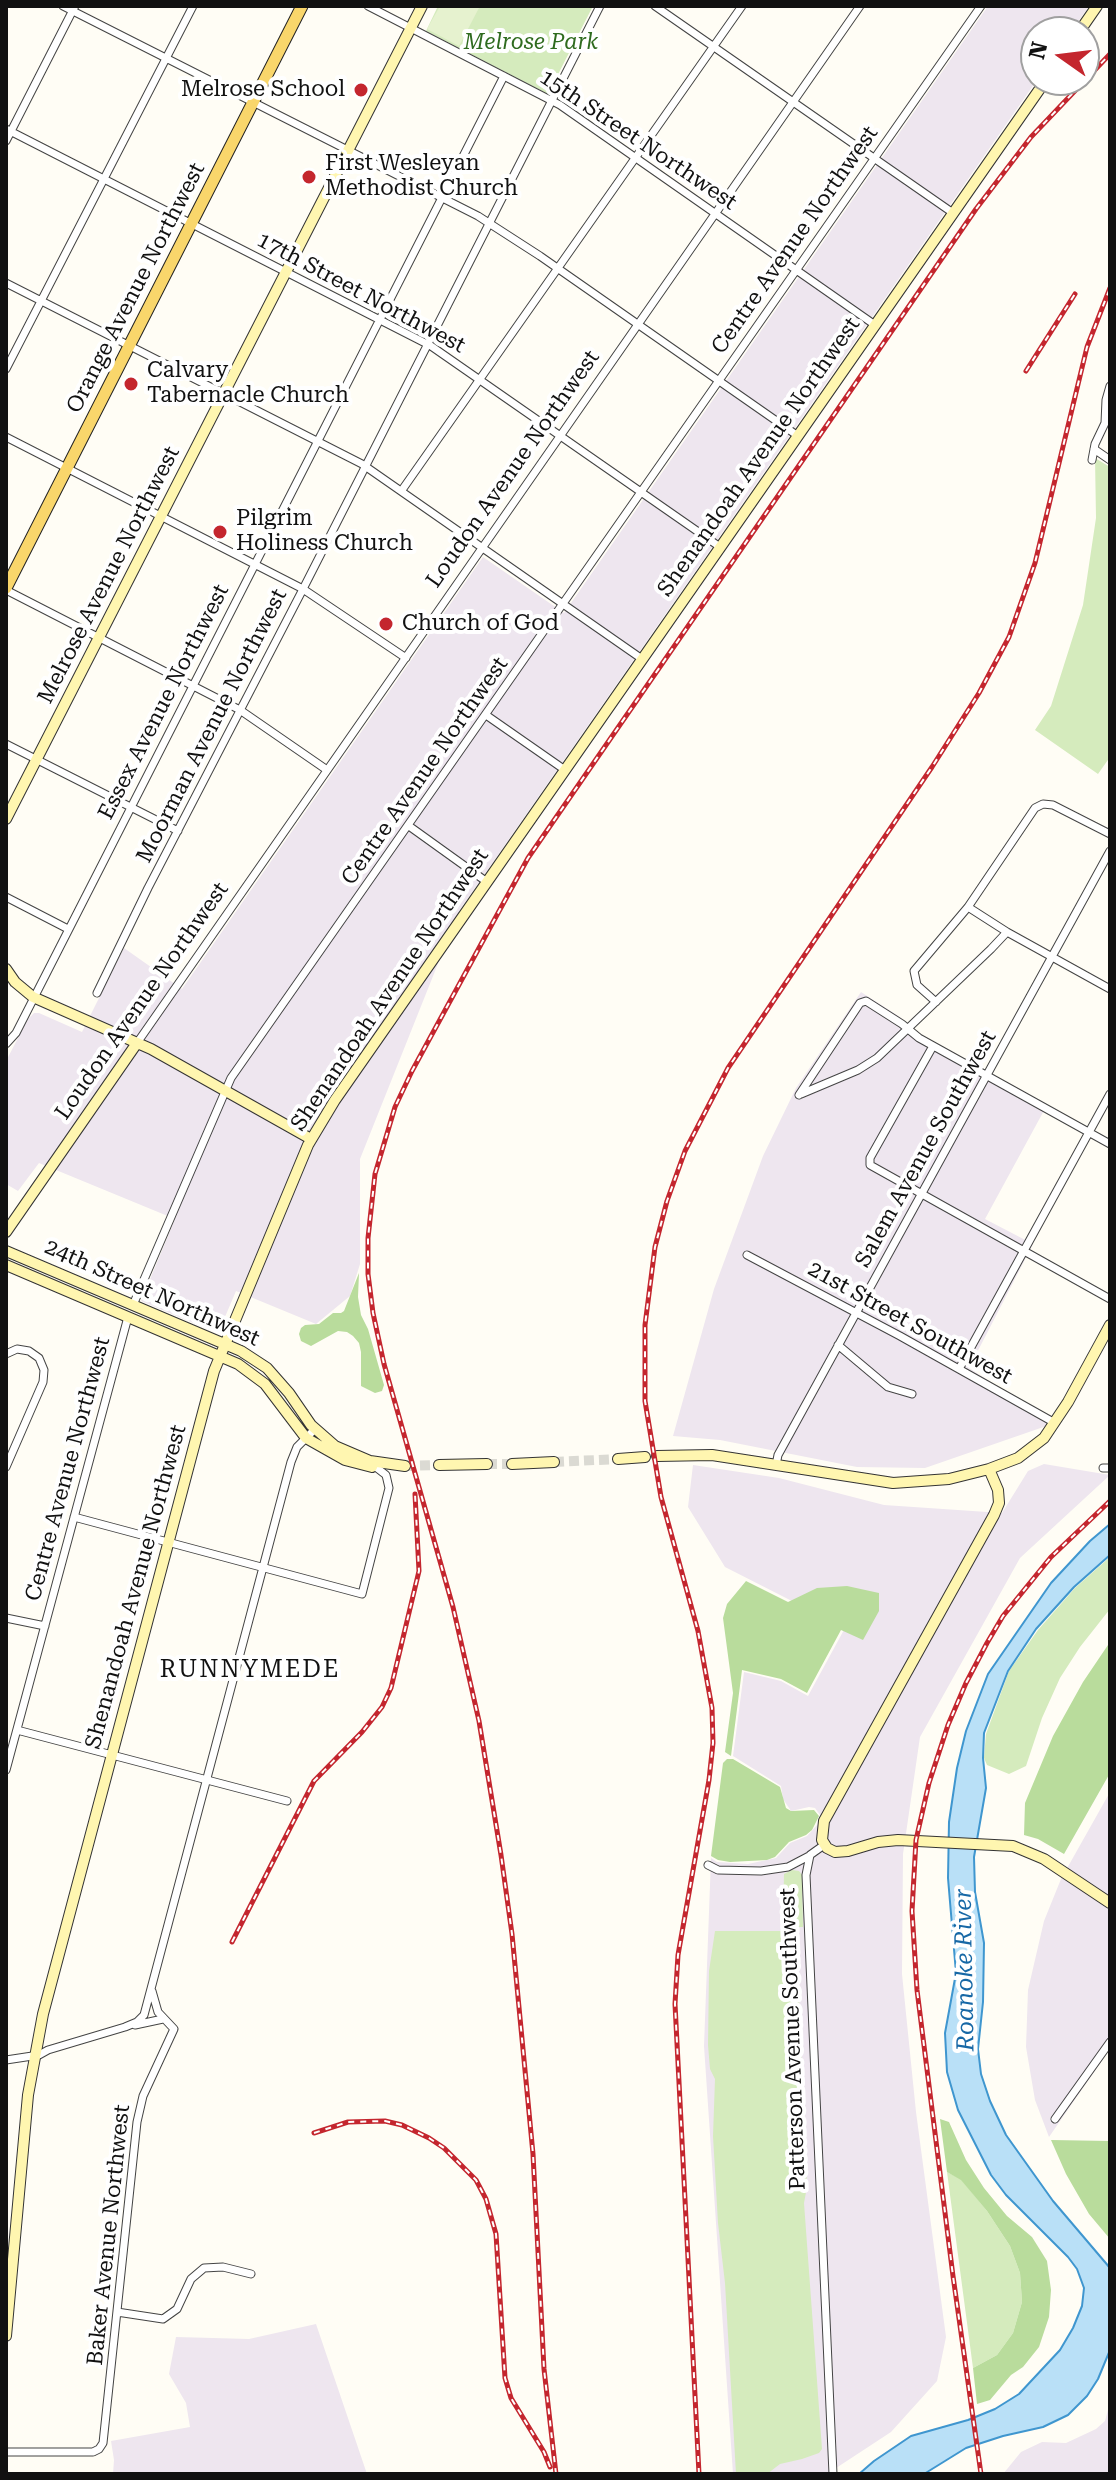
<!DOCTYPE html>
<style>
body{margin:0}
#map{position:relative;width:1116px;height:2480px;overflow:hidden;background:#fffdf5;font-family:"Roboto Serif",serif}
canvas{display:block}
.frame{position:absolute;inset:0;border:8px solid #111;pointer-events:none}
.north{position:absolute;left:1020px;top:16px;width:80px;height:80px;box-sizing:border-box;background:#fff;border:2px solid #a0a0a0;border-radius:50%;rotate:284deg;font-size:22px;font-weight:700;line-height:32px;text-align:center;color:#111}
.north::after{content:'';display:block;margin:auto;width:28px;height:36px;background:#c4262e;clip-path:polygon(50% 0,100% 100%,50% 72%,0 100%)}
</style>
<div id="map">
<canvas width="1116" height="2480"></canvas>
<div class="frame"></div>
<div class="north">N</div>
</div>
<script>
const g = document.querySelector('canvas').getContext('2d');
g.lineJoin = 'round';
function fillPath(path, color) { g.fillStyle = color; g.fill(path, 'evenodd'); }
const poly = rows => new Path2D(rows.map(r => 'M' + r).join(''));
function stroke(path, color, width, dash) { g.strokeStyle = color; g.lineWidth = width; g.lineCap = dash ? 'butt' : 'round'; g.setLineDash(dash || []); g.stroke(path); }
function label(font, color, halo, rows, align = 'center') {
  g.font = font + ' "Roboto Serif",serif'; g.lineWidth = 8; g.setLineDash([]); g.textBaseline = 'middle'; g.strokeStyle = halo; g.fillStyle = color; for (const [text, x, y, turn = 0] of rows) {
    g.save(); g.translate(x, y); g.rotate((+turn || 0) * Math.PI / 180); g.textAlign = isNaN(turn) ? turn : align; if (halo) g.strokeText(text, 0, 0); g.fillText(text, 0, 0); g.restore();
  }
}
const industrial = poly([
 [988,6,1089,6,1071,32,1036,32,1037,80,459,911,360,1159,360,1264,350,1296,316,1324,236,1291,222,1324,216,1330,210,1330,141,1301,175,1219,39,1163,18,1191,6,1184,6,1061,28,1019,34,1013,39,1013,82,1032,124,948,182,989,483,557,564,613],
 [861,992,900,1017,915,1033,1047,1105,985,1219,1033,1244,969,1368,1055,1423,925,1468,857,1467,720,1440,673,1436,714,1289,763,1156,796,1088],
 [1044,1464,1110,1475,1020,1558,920,1737,903,1854,902,1974,916,2112,946,2337,937,2381,891,2432,827,2474,733,2474,704,2046,711,1858,717,1862,748,1864,776,1858,790,1843,807,1836,819,1823,820,1815,815,1808,809,1807,791,1811,783,1799,781,1786,733,1756,744,1672,781,1681,808,1696,845,1628,725,1567,688,1507,693,1465,779,1478,884,1505,1002,1513,1028,1471],
 [1110,1792,1110,2049,1049,2137,1035,2100,1026,2047,1028,1990,1044,1921,1061,1879],
 [316,2324,367,2474,113,2474,114,2460,111,2441,190,2427,186,2403,169,2374,176,2337,249,2339],
 [1110,2402,1110,2474,1003,2474,1021,2452,1042,2442,1066,2443,1096,2429,1105,2421]
]);
const green = poly([
 [438,6,593,6,548,94,426,31],
 [1095,458,1110,467,1110,757,1098,774,1035,730,1051,706,1083,605,1096,518],
 [1110,1557,1110,1609,1080,1647,1060,1678,1042,1718,1026,1766,1009,1774,987,1765,984,1758,986,1734,1009,1671,1038,1630,1075,1588],
 [792,1870,799,1871,802,1875,803,1927,796,1927,807,2187,804,2203,822,2449,819,2453,802,2459,780,2464,767,2474,736,2474,725,2283,718,2223,713,2136,715,2079,710,2069,708,2045,709,1971,715,1931,783,1931,784,1874],
 [947,2172,961,2179,987,2211,1010,2246,1020,2273,1022,2302,1013,2333,997,2355,973,2368]
]);
const forest = poly([
 [359,1273,358,1297,361,1315,368,1329,384,1385,382,1391,375,1393,361,1386,361,1352,359,1343,353,1336,347,1332,338,1331,311,1346,301,1341,299,1334,301,1328,305,1325,319,1324,333,1313,341,1313,344,1311],
 [746,1581,788,1602,817,1588,847,1586,879,1593,879,1611,863,1640,841,1630,807,1693,781,1679,742,1670,731,1756,725,1752,733,1693,723,1618,727,1604],
 [1110,1642,1110,1773,1064,1854,1038,1839,1024,1835,1025,1803,1053,1736,1083,1682],
 [727,1759,733,1759,780,1787,786,1808,791,1811,814,1810,819,1816,812,1830,806,1835,789,1842,775,1857,767,1860,730,1862,718,1860,711,1856,723,1763],
 [940,2119,949,2122,966,2160,984,2188,1007,2216,1032,2237,1047,2261,1051,2290,1049,2317,1039,2347,1023,2367,1011,2375,990,2400,977,2404,973,2368,997,2355,1013,2333,1022,2302,1020,2273,1010,2246,987,2211,961,2180,947,2172],
 [1051,2140,1110,2141,1110,2239,1089,2214,1066,2174]
]);
const pitch = poly([
 [440,6,480,6,459,46,427,29]
]);
const water = poly([
 [1110,1524,1110,1555,1074,1587,1036,1629,1008,1671,984,1733,983,1758,986,1788,974,1857,975,1892,984,1943,983,2002,978,2049,981,2074,990,2101,1006,2135,1053,2201,1110,2268,1110,2350,1098,2379,1087,2396,1068,2415,1043,2427,1003,2436,966,2448,924,2474,859,2474,874,2461,911,2436,968,2420,995,2409,1019,2394,1060,2350,1073,2328,1082,2306,1084,2288,1077,2269,1068,2257,1006,2195,991,2175,958,2110,947,2072,945,2033,956,1973,948,1878,949,1822,957,1768,966,1731,988,1674,1051,1583,1090,1541,1110,1524]
]);
const secondaryTunnel = poly([
 [554,1462,618,1459],
 [487,1464,512,1464],
 [405,1466,439,1465]
]);
const street = poly([
 [63,6,478,216,540,256,798,436],
 [368,6,560,105,875,325],
 [655,6,953,213],
 [6,129,431,346,720,547],
 [6,141,75,6],
 [6,283,362,464,642,659],
 [6,369,193,6],
 [6,437,303,589,406,658],
 [1094,449,1110,460],
 [1092,460,1095,444,1105,423,1106,400,1110,386],
 [402,490,742,6],
 [6,590,240,710,327,770],
 [486,715,565,770],
 [6,744,178,831],
 [409,826,487,882],
 [6,897,68,929],
 [968,907,1007,932,1110,989],
 [97,993,148,888,303,589,600,6],
 [936,1002,917,985,914,971,968,907,1035,808,1043,804,1053,805,1110,834],
 [137,1043,860,6],
 [6,1044,16,1033,504,76],
 [933,1046,870,1158,870,1165,1110,1299],
 [801,1094,858,1070,877,1058,991,949,1007,932],
 [799,1095,860,1003,866,1001,902,1024,919,1038,1110,1144],
 [747,1255,900,1336,1055,1423],
 [133,1305,231,1078,981,6],
 [838,1345,888,1387,912,1394],
 [6,1354,17,1349,29,1351,39,1358,44,1370,43,1382,6,1467],
 [959,1369,1110,1094],
 [776,1465,778,1455,1110,851],
 [1103,1468,1110,1468],
 [74,1517,362,1594,389,1488,386,1475,377,1468],
 [6,1618,45,1626],
 [17,1730,287,1801],
 [6,1770,128,1317],
 [824,1845,810,1855,806,1875,833,2474],
 [708,1865,718,1870,761,1871,788,1867,809,1856],
 [135,2025,163,2019],
 [6,2060,39,2055,48,2050,125,2027,137,2022,144,2015,291,1462,297,1447,315,1429],
 [1055,2119,1110,2042],
 [117,2312,163,2319,177,2309,191,2279,204,2268,223,2267,251,2274],
 [6,2452,93,2452,99,2449,103,2443,137,2122,143,2096,174,2029,158,2012,152,1991]
]);
const secondary = poly([
 [1079,32,1097,6],
 [6,819,422,6],
 [6,969,15,982,33,997,151,1049,311,1139],
 [6,1232,137,1043],
 [6,1251,241,1351,267,1368,289,1393,311,1425,335,1446,370,1461,405,1466],
 [6,1265,238,1364,265,1384,306,1438,345,1460,372,1467],
 [657,1456,712,1455,893,1483,949,1479,989,1469,1018,1458,1044,1438,1068,1402,1110,1325],
 [618,1459,645,1457],
 [512,1464,554,1462],
 [439,1465,487,1464],
 [989,1469,998,1490,999,1503,994,1515,824,1821,822,1840,827,1848,835,1852,848,1851,878,1842,898,1840,1013,1846,1044,1859,1110,1903],
 [6,2336,28,2095,43,2014,214,1371,308,1145,335,1100,1046,80]
]);
const primary = poly([
 [6,588,302,6]
]);
const rail = poly([
 [1026,371,1075,294],
 [232,1942,314,1781,362,1732,382,1707,391,1688,419,1571,415,1494],
 [314,2133,348,2122,385,2121,402,2125,429,2138,444,2148,476,2180,486,2199,496,2234,505,2378,511,2398,544,2452,550,2467],
 [556,2474,544,2369,533,2154,512,1934,501,1855,479,1721,453,1607,384,1364,373,1313,368,1274,368,1238,375,1174,395,1107,412,1071,528,858,976,209,1031,137,1110,54],
 [699,2474,675,2004,678,1955,709,1780,713,1743,712,1708,698,1631,661,1497,645,1401,645,1325,655,1247,667,1201,685,1151,728,1068,932,767,979,693,1009,637,1035,563,1087,347,1110,288],
 [981,2474,953,2276,917,1990,912,1911,916,1840,929,1783,948,1725,966,1683,987,1643,1003,1616,1051,1557,1110,1501]
]);
const markers = [
 [361,90,8,"#c4262e"],
 [309,177,8,"#c4262e"],
 [131,384,8,"#c4262e"],
 [220,532,8,"#c4262e"],
 [386,624,8,"#c4262e"]
];
const parkNames = [
 ["Melrose Park",531,43]
];
const poiNames = [
 ["Melrose School",345,90,"right"],
 ["First Wesleyan",325,164],
 ["Methodist Church",325,189],
 ["Calvary",147,371],
 ["Tabernacle Church",147,396],
 ["Pilgrim",236,519],
 ["Holiness Church",236,544],
 ["Church of God",402,624]
];
const streetNames = [
 ["15th Street Northwest",638,140,34],
 ["Centre Avenue Northwest",795,240,-55],
 ["Orange Avenue Northwest",136,288,-63],
 ["17th Street Northwest",361,293,28],
 ["Shenandoah Avenue Northwest",759,457,-55],
 ["Loudon Avenue Northwest",513,469,-55],
 ["Melrose Avenue Northwest",109,575,-63],
 ["Essex Avenue Northwest",164,702,-63],
 ["Moorman Avenue Northwest",212,726,-63],
 ["Centre Avenue Northwest",425,771,-55],
 ["Shenandoah Avenue Northwest",390,990,-56],
 ["Loudon Avenue Northwest",142,1001,-55],
 ["Salem Avenue Southwest",926,1149,-61],
 ["24th Street Northwest",152,1293,24],
 ["21st Street Southwest",910,1323,29],
 ["Centre Avenue Northwest",68,1469,-75],
 ["Shenandoah Avenue Northwest",136,1587,-75],
 ["Patterson Avenue Southwest",793,2039,-92],
 ["Baker Avenue Northwest",109,2235,-84]
];
const neighbourhoodNames = [
 ["RUNNYMEDE",250,1670]
];
const waterNames = [
 ["Roanoke River",965,1970,-91]
];
fillPath(industrial, '#eee6ef');
fillPath(green, '#d5ebbd');
fillPath(forest, '#b9dc9c');
fillPath(pitch, '#e6f2cf');
fillPath(water, '#b9e0f7');
stroke(water, '#3f96cf', 2);
stroke(secondaryTunnel, '#dbdad3', 10, [10, 5]);
stroke(street, '#444', 9);
stroke(secondary, '#333', 12);
stroke(primary, '#222', 13);
stroke(street, '#fff', 7);
stroke(secondary, '#fff6b0', 10);
stroke(primary, '#f9d66b', 11);
stroke(rail, '#c4262e', 5);
stroke(rail, '#fff', 2, [6]);
for (const [x, y, r, color] of markers) { const dot = new Path2D(); dot.arc(x, y, r, 0, 2 * Math.PI); g.fillStyle = color; g.fill(dot); stroke(dot, '#fff', 3); }
label('italic 22px', '#2f6b1f', '#fff', parkNames);
label('22px', '#111', '#fff', poiNames, 'left');
label('22px', '#111', '#fff', streetNames);
g.letterSpacing = '2px';
label('24px', '#111', '#fff', neighbourhoodNames);
g.letterSpacing = '0px';
label('italic 24px', '#1768a6', '#fff', waterNames);
</script>
